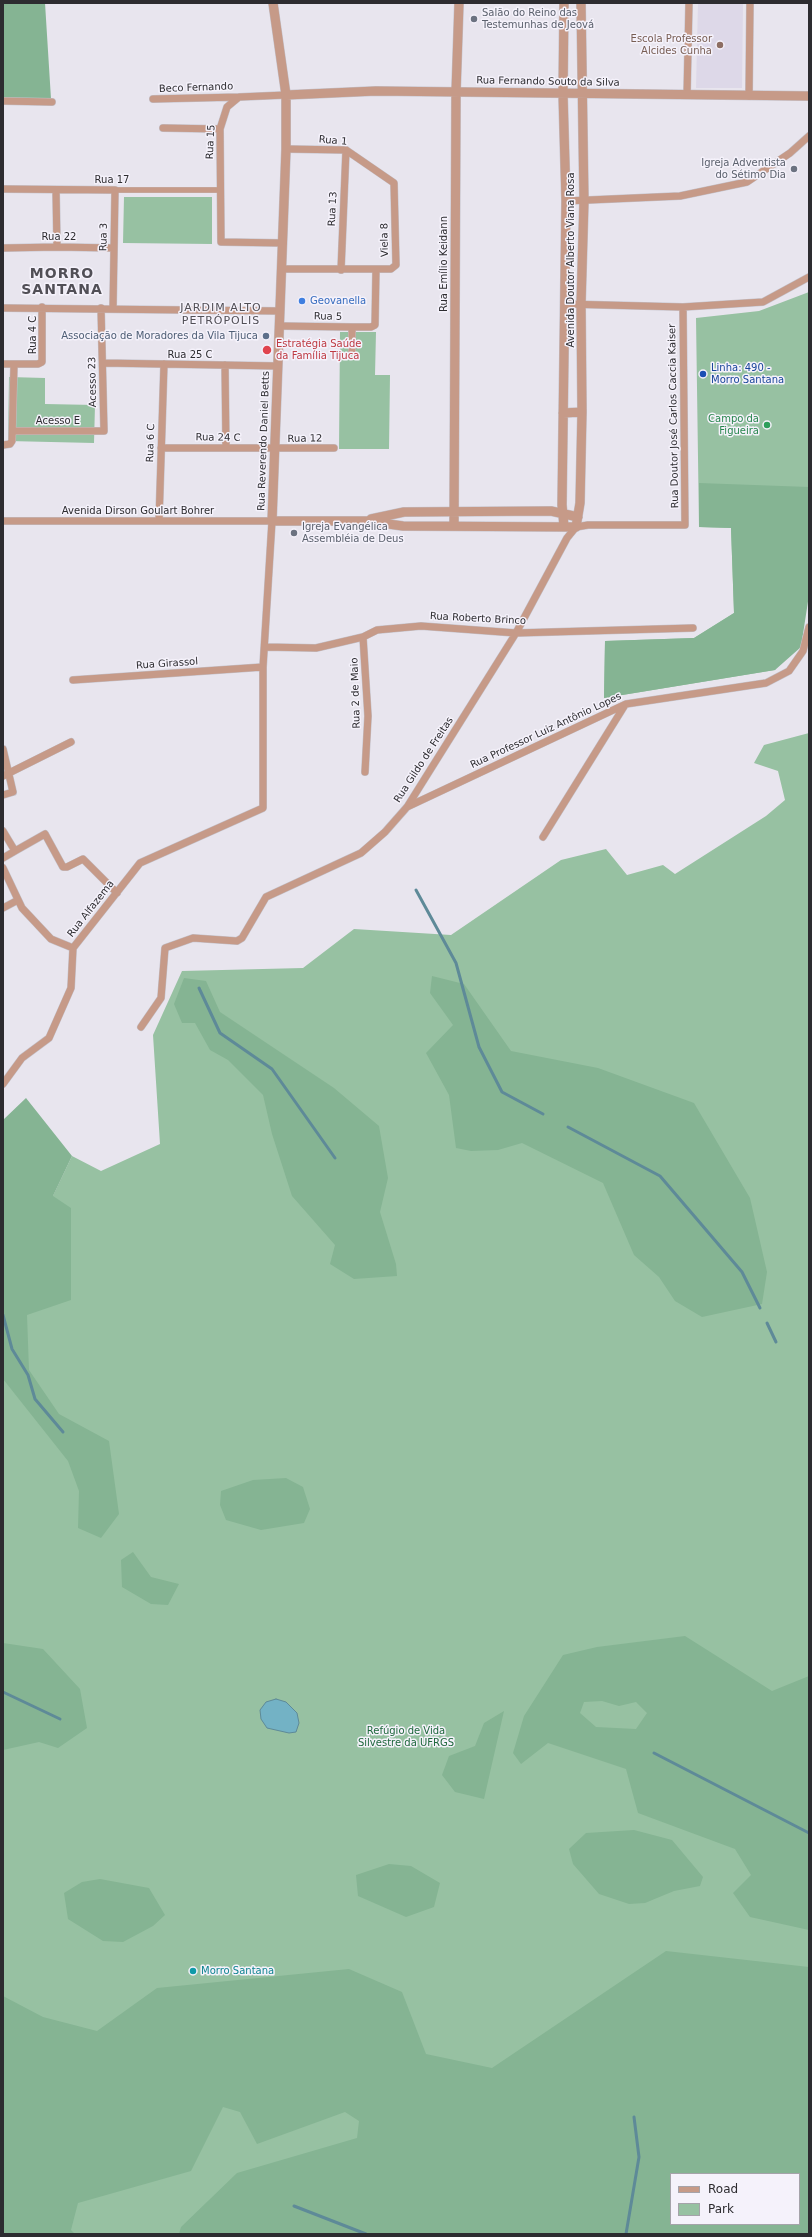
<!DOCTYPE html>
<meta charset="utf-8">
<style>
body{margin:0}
#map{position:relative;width:812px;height:2237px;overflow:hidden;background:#e8e5ee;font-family:"DejaVu Sans",sans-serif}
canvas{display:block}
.frame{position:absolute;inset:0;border:4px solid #2d2c30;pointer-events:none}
.legend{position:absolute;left:670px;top:2173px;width:130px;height:52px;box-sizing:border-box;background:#f5f2fb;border:1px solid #a5a3aa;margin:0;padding:5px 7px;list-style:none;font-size:12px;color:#2d2c30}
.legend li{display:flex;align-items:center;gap:8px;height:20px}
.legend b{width:20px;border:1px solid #a5a3aa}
</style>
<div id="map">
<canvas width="812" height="2237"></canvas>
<div class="frame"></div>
<ul class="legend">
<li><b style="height:5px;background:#c69a88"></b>Road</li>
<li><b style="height:11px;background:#97c1a2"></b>Park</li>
</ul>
</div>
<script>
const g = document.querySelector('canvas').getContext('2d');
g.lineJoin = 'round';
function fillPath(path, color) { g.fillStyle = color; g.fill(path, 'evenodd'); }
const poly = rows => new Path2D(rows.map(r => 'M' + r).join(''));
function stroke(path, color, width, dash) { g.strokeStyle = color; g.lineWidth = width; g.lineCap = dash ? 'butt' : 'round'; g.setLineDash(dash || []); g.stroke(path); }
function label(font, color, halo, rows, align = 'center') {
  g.font = font + ' "DejaVu Sans",sans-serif'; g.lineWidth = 3; g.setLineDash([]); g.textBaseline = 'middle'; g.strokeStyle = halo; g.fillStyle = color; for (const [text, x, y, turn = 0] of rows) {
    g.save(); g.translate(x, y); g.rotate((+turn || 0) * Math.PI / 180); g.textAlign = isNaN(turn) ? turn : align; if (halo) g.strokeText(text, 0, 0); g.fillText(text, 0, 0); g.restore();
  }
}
const built = poly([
 [698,3,743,3,742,88,696,88]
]);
const green = poly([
 [124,197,212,197,212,244,123,243],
 [809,292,809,595,775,670,604,698,605,641,694,638,734,613,731,528,699,527,696,318,759,311],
 [340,332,376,332,375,375,390,375,389,449,339,449],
 [9,377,45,378,45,404,95,405,94,443,8,441],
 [809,733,809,2234,3,2234,3,1300,72,1156,101,1171,160,1144,153,1035,182,971,303,968,354,929,451,935,561,860,606,849,627,875,663,865,675,874,766,816,785,800,778,771,754,763,764,745],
 [671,2174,799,2174,799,2224,671,2224]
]);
const forest = poly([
 [3,3,45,3,51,99,3,99],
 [699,483,809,487,809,595,801,647,775,670,604,698,605,641,694,638,734,613,731,528,699,527],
 [432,976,464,984,511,1051,598,1068,694,1103,750,1198,767,1272,762,1304,702,1317,675,1301,659,1277,634,1255,603,1183,522,1143,498,1150,471,1151,456,1148,449,1095,426,1053,453,1025,430,993],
 [184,978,206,981,220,1012,334,1088,379,1126,388,1178,380,1212,396,1264,397,1276,354,1279,330,1264,335,1245,292,1196,272,1134,263,1095,228,1060,210,1050,195,1023,182,1023,174,1004],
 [26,1098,72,1156,53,1196,71,1208,71,1300,27,1315,29,1370,59,1414,109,1441,119,1514,101,1538,78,1528,79,1491,68,1461,3,1379,3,1120],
 [286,1478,303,1487,310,1509,304,1523,261,1530,226,1520,220,1505,221,1491,253,1480],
 [133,1552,151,1577,179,1584,168,1605,151,1604,122,1587,121,1560],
 [685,1636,772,1691,809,1676,809,1930,750,1917,733,1893,751,1875,735,1849,638,1813,626,1769,548,1743,521,1764,513,1753,524,1716,563,1655,597,1647],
 [602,1701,619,1706,636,1702,647,1713,636,1729,596,1727,580,1713,584,1702],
 [3,1643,43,1649,80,1689,87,1728,58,1748,39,1742,3,1750],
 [504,1711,484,1799,455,1792,442,1775,449,1756,475,1746,484,1723],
 [634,1830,672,1840,703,1877,700,1886,674,1891,645,1903,629,1904,599,1894,573,1864,569,1849,586,1833],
 [389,1864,411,1866,440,1883,434,1907,406,1917,358,1896,356,1875],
 [100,1879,149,1888,165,1915,153,1926,123,1942,103,1941,68,1919,64,1893,82,1882],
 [666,1951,809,1967,809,2234,179,2234,181,2227,237,2173,357,2138,359,2121,345,2112,257,2144,240,2112,223,2107,191,2171,78,2203,71,2230,75,2234,3,2234,3,1996,43,2017,97,2031,157,1988,349,1969,402,1992,426,2054,492,2068],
 [671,2174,799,2174,799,2224,671,2224]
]);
const water = poly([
 [276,1699,286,1702,297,1713,299,1723,296,1732,289,1733,267,1728,261,1719,260,1710,266,1702,276,1699]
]);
const stream = poly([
 [416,890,456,963,479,1047,502,1092,543,1114],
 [199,988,220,1033,272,1069,335,1158],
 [568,1127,660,1176,742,1272,760,1308],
 [3,1315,12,1349,28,1375,35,1399,63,1432],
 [767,1323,776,1342],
 [3,1692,60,1719],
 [654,1753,809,1833],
 [294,2206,366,2234],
 [626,2234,639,2157,634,2117]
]);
const pedestrian = poly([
 [115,190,220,190]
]);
const minor = poly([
 [687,95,689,3],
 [749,96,750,3],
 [153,99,239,97],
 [3,101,52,102],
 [163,128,220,129],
 [3,189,115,190,113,308],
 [56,190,57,247],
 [566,201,680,196,747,182,790,153,809,136],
 [283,243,221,242,220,129,227,107,239,97,286,95],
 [3,248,57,247,114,248],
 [282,269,391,269,396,265,394,183,346,150,286,149],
 [341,270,346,150],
 [565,304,683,307,763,302,809,277],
 [3,308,280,311],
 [280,326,352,327,352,351],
 [352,327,371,327,375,325,376,269],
 [103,363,278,366],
 [3,364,38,364,42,362,42,307],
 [225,365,226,448],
 [13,431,104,431,101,308],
 [3,445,10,444,12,441,14,365],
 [161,448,334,448],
 [3,521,272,521,263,667,263,808,140,863,73,948,71,988,49,1038,22,1058,3,1084],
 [159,521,164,364],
 [363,637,368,716,365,772],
 [265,647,316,648,363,637,377,630,421,626,516,633,693,628],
 [73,680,263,667],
 [3,749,13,792,3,795],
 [3,776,71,742],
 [407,807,626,704,766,683,789,671,803,651,809,627],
 [3,831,15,851,45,834,63,867,67,867,83,859,117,893],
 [543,837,625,705],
 [3,858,15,851],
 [3,868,22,908,51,939,73,948],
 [3,908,18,900],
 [141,1027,161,998,165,948,193,938,237,941,242,938,266,897,361,853,385,832,407,807,516,633,567,538,576,527,588,525,685,525,683,307]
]);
const tertiary = poly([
 [273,3,286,95,286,149,272,521,366,521,403,526,576,527,580,503,582,412,581,304,584,201,581,3],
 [286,95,376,91,809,96],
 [563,413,582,412],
 [371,519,404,512,551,511,578,517],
 [454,526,456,92,459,3],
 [564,526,562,505,566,201,563,94,564,3]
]);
const markers = [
 [474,19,4,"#6b7280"],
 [720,45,4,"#8d6e63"],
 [794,169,4,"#6b7280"],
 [302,301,4,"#3f7fe0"],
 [266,336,4,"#5c6f8a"],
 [267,350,5,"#e0444e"],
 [703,374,4,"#1a4fb4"],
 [767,425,4,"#2e9e5b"],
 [294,533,4,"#6b7280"],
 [193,1971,4,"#0f9aa8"]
];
const worshipNames = [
 ["Salão do Reino das",482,13],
 ["Testemunhas de Jeová",482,25],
 ["Igreja Adventista",786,163,"right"],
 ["do Sétimo Dia",786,175,"right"],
 ["Igreja Evangélica",302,527],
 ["Assembléia de Deus",302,539]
];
const educationNames = [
 ["Escola Professor",712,39],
 ["Alcides Cunha",712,51]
];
const streetNames = [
 ["Rua Fernando Souto da Silva",548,82,1],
 ["Beco Fernando",196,88,-2],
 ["Rua 1",333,141,5],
 ["Rua 15",211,142,-87],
 ["Rua 17",112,180],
 ["Rua 13",333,209,-87],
 ["Rua 22",59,237],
 ["Rua 3",104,237,-89],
 ["Viela 8",385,240,-91],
 ["Avenida Doutor Alberto Viana Rosa",571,260,-90],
 ["Rua Emílio Keidann",444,264,-90],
 ["Rua 5",328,317,1],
 ["Rua 4 C",33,335,-90],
 ["Rua 25 C",190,355],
 ["Acesso 23",93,382,-91],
 ["Rua Doutor José Carlos Caccia Kaiser",674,416,-91],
 ["Acesso E",58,421],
 ["Rua 24 C",218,438,1],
 ["Rua 12",305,439,-1],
 ["Rua Reverendo Daniel Betts",264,441,-88],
 ["Rua 6 C",151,443,-88],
 ["Avenida Dirson Goulart Bohrer",138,511],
 ["Rua Roberto Brinco",478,619,3],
 ["Rua Girassol",167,664,-4],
 ["Rua 2 de Maio",356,693,-92],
 ["Rua Professor Luiz Antônio Lopes",546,731,-25],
 ["Rua Gildo de Freitas",424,760,-57],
 ["Rua Alfazema",91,909,-52]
];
const shopNames = [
 ["Geovanella",310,301]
];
const serviceNames = [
 ["Associação de Moradores da Vila Tijuca",258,336]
];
const healthNames = [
 ["Estratégia Saúde",276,344],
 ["da Família Tijuca",276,356]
];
const transitNames = [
 ["Linha: 490 -",711,368],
 ["Morro Santana",711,380]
];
const leisureNames = [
 ["Campo da",759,419],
 ["Figueira",759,431]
];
const parkNames = [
 ["Refúgio de Vida",406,1731],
 ["Silvestre da UFRGS",406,1743]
];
const cultureNames = [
 ["Morro Santana",201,1971]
];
const neighbourhoodNames = [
 ["JARDIM ALTO",221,308],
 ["PETRÓPOLIS",221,321]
];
const districtNames = [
 ["MORRO",62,274],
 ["SANTANA",62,290]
];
fillPath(built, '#ddd8e8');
fillPath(green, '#97c1a2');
fillPath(forest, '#85b493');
fillPath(water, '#73b2c5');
stroke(water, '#5e8a98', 1);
stroke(stream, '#5e8a98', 3);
stroke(pedestrian, '#c3c0c8', 6);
stroke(minor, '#c3c0c8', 8);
stroke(tertiary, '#c3c0c8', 10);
stroke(pedestrian, '#c69a88', 5.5);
stroke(minor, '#c69a88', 7);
stroke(tertiary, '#c69a88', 9);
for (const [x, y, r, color] of markers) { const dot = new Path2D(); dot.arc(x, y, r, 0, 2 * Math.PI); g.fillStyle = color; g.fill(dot); stroke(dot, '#f5f2fb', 1.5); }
label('10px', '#5b616d', '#f5f2fb', worshipNames, 'left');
label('10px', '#785e54', '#f5f2fb', educationNames, 'right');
label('10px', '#2d2c30', '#f5f2fb', streetNames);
label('10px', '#366cbe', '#f5f2fb', shopNames, 'left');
label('10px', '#4e5e75', '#f5f2fb', serviceNames, 'right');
label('10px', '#be3a42', '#f5f2fb', healthNames, 'left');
label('10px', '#164399', '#f5f2fb', transitNames, 'left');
label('10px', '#27864d', '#f5f2fb', leisureNames, 'right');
label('10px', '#1e673c', '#f5f2fb', parkNames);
label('10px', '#0d838f', '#f5f2fb', cultureNames, 'left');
g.letterSpacing = '1px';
label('11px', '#514f56', '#f5f2fb', neighbourhoodNames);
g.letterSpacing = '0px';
g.letterSpacing = '1px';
label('bold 14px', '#514f56', '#f5f2fb', districtNames);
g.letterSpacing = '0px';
</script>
